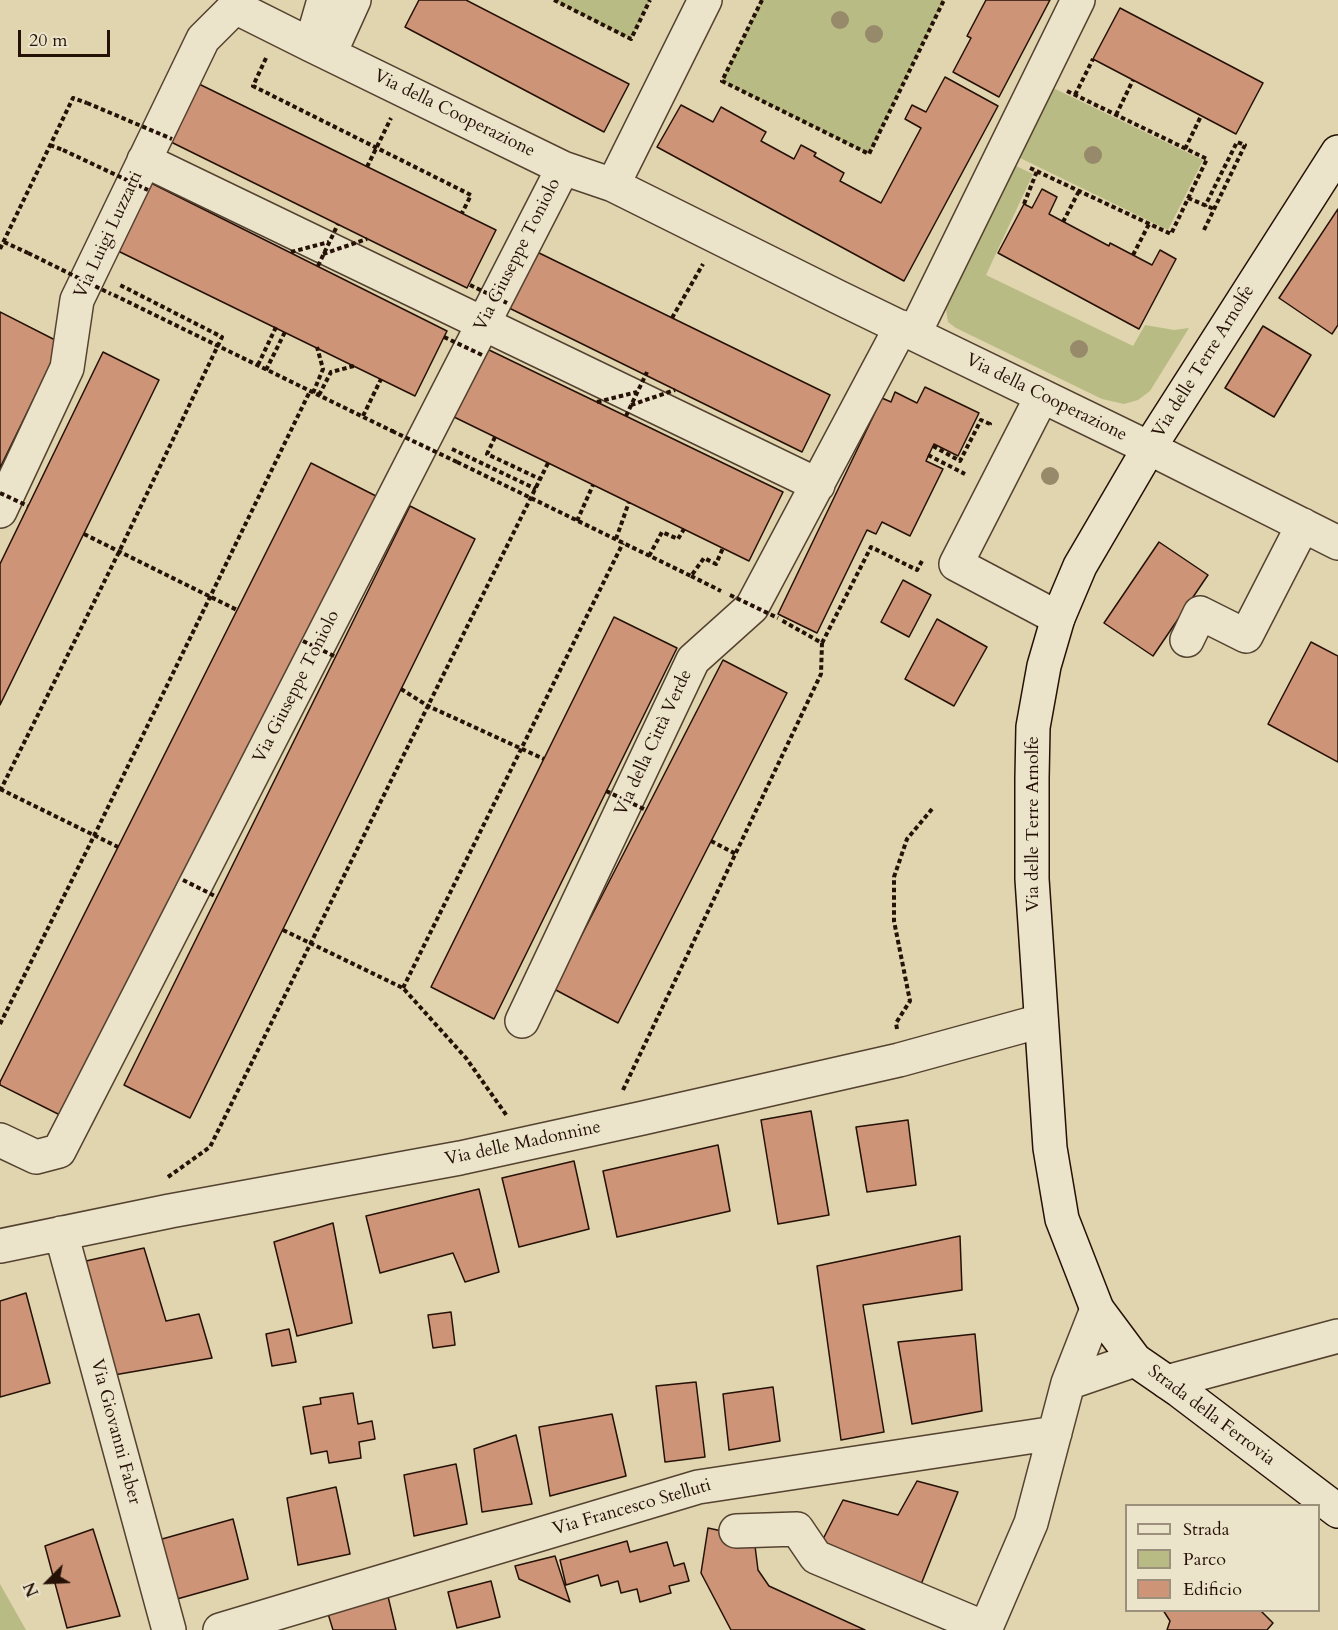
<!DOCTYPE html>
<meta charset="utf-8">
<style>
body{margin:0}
#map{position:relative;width:1338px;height:1630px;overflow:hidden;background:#e0d5ae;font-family:Cardo,serif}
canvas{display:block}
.legend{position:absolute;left:1125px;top:1504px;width:195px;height:108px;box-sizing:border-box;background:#ebe4ca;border:2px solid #9c907c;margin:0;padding:8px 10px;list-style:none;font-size:18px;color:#251106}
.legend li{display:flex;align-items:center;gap:12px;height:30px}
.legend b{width:30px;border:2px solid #9c907c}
.north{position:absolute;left:18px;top:1552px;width:60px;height:60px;-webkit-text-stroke:4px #ebe4ca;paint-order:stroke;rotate:246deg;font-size:16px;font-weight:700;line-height:24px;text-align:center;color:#251106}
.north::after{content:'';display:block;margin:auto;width:21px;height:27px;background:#251106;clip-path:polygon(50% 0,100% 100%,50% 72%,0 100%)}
.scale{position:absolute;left:18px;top:30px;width:92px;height:27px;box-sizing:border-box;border:3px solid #251106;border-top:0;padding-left:8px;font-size:18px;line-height:21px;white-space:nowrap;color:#251106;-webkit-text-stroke:4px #ebe4ca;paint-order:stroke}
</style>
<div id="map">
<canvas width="1338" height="1630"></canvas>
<ul class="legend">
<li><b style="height:8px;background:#ebe4ca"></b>Strada</li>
<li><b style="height:16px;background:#b9bb85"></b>Parco</li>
<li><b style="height:16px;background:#cd9478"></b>Edificio</li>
</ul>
<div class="north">N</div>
<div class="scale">20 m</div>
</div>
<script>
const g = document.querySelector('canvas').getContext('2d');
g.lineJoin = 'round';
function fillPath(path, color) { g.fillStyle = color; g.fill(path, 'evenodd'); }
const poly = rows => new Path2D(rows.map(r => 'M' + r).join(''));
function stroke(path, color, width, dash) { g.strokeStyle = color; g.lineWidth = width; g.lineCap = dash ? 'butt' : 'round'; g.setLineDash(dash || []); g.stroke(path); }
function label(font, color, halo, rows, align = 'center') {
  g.font = font + ' Cardo,serif'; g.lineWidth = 5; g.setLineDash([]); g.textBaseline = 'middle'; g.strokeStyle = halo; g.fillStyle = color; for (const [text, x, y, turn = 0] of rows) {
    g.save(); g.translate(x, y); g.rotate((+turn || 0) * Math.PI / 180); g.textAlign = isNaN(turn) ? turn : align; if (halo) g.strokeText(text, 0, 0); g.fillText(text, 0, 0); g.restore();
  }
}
const green = poly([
 [554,0,650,0,631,39],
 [762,0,944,0,869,154,722,81],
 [1049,86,1203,160,1168,230,1016,156],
 [1012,164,1033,174,986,275,1133,346,1145,325,1174,330,1189,328,1150,391,1138,400,1124,404,1102,399,956,328,948,322,945,303],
 [0,1584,26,1630,0,1630]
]);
const building = poly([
 [419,0,466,0,629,84,604,132,405,27,419,0],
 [986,0,1050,0,999,97,953,72,971,38,967,36,986,0],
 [1120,8,1263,83,1236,134,1093,59,1120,8],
 [945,77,998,106,904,281,657,147,681,105,713,122,721,107,766,132,761,141,794,159,801,145,816,153,814,156,844,173,840,181,881,203,921,128,905,119,912,105,926,112,945,77],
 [199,84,496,230,467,288,171,142,199,84],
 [151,183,447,331,415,396,118,251,151,183],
 [1042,189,1057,197,1049,214,1109,246,1110,243,1152,265,1160,250,1176,259,1139,329,998,253,1024,204,1032,208,1042,189],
 [1338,209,1338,325,1332,334,1279,298,1338,209],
 [533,250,830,395,802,452,505,306,533,250],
 [0,312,61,343,0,468,0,312],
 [1263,326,1311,355,1274,417,1225,388,1263,326],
 [485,348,783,492,749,561,452,416,485,348],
 [103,352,159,380,0,705,0,564,103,352],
 [925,387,979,413,958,456,934,444,933,446,926,461,943,469,910,536,882,522,876,534,867,530,817,633,778,614,882,398,891,402,895,392,917,403,925,387],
 [311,463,376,496,64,1117,0,1085,0,1082,311,463],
 [410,506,475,539,190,1118,124,1085,410,506],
 [1159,542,1208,575,1153,656,1104,623,1159,542],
 [903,580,931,595,909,637,881,622,903,580],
 [614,617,677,648,494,1019,431,987,614,617],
 [937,619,987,647,954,706,905,679,937,619],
 [1311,642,1338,656,1338,762,1268,724,1311,642],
 [723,660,787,693,618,1023,554,989,723,660],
 [811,1111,829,1215,778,1224,761,1120,811,1111],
 [908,1120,916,1185,867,1192,856,1127,908,1120],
 [718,1145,730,1211,617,1237,603,1171,718,1145],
 [574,1161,589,1229,519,1247,502,1178,574,1161],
 [479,1189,499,1272,465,1282,453,1253,380,1273,366,1216,479,1189],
 [333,1223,352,1323,297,1336,274,1242,333,1223],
 [960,1236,962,1290,863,1305,884,1432,841,1440,817,1266,960,1236],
 [144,1248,166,1321,199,1314,212,1358,114,1375,86,1261,144,1248],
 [26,1293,50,1383,0,1397,0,1301,26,1293],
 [451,1312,455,1345,433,1348,428,1315,451,1312],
 [289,1329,296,1362,272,1366,266,1334,289,1329],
 [975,1334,982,1411,912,1424,898,1342,975,1334],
 [696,1382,705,1457,665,1462,656,1386,696,1382],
 [773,1387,780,1441,729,1450,723,1394,773,1387],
 [353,1393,358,1424,372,1421,375,1439,359,1442,361,1458,329,1463,327,1451,311,1454,303,1407,321,1404,320,1398,353,1393],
 [612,1414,626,1476,550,1496,539,1427,612,1414],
 [516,1435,532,1504,482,1512,474,1449,516,1435],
 [456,1464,467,1524,414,1536,404,1475,456,1464],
 [917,1481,958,1492,920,1587,822,1541,843,1500,898,1515,917,1481],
 [336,1487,350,1554,298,1565,287,1498,336,1487],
 [233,1519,248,1579,170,1601,155,1541,233,1519],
 [708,1528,754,1538,758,1570,769,1586,865,1630,731,1630,701,1573,708,1528],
 [93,1529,120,1616,67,1628,45,1546,93,1529],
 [627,1541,630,1552,667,1542,674,1566,684,1563,689,1581,669,1586,671,1593,640,1602,637,1589,621,1593,618,1581,601,1586,598,1575,566,1585,560,1560,627,1541],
 [555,1556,570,1602,519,1579,515,1566,555,1556],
 [491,1581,500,1617,457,1628,448,1592,491,1581],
 [386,1588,396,1630,333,1630,326,1607,386,1588],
 [1163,1610,1260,1610,1273,1623,1267,1630,1167,1630,1170,1621,1163,1610]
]);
const path = poly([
 [554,0,631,39,650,0],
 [762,0,722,81,869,154,944,0],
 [266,58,253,86,471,195,462,213],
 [1075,95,1093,59],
 [1116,115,1133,80],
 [50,145,63,150],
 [1185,149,1201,116],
 [367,167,391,118],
 [1030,168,1171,234,1207,159,1067,91],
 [1188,198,1214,209],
 [1024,204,1037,171],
 [1063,222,1079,191],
 [1204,230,1245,145,1237,142,1205,206],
 [4,242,28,253],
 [0,249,73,98,87,103],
 [1133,255,1149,224],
 [114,295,392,431,392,429],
 [672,318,703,264],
 [258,365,276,327],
 [266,370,285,332],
 [313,393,323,369,317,347],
 [319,395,331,372,354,366],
 [363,416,381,379],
 [495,437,487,454,540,479],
 [933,446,960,461,981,420,990,424,989,425],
 [452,449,536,489],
 [928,455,965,474],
 [457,462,691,576,704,558,716,564,723,548],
 [577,521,593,485],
 [84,534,237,610],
 [616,539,629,502],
 [649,556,662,532,678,539,684,529],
 [691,576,721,591],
 [822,643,871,547,917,570,923,559],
 [401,689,428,706,544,759],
 [0,789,118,847],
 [0,791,119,552,222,337,120,285],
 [711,841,736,854],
 [283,930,403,988,466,1058,507,1116],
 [403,988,623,543],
 [0,1024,94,836,310,391],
 [897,1029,896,1023,910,1001,894,921,894,877,907,839,932,809],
 [623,1090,821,674,822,643,781,620],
 [168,1177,210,1147,548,463]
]);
const street = poly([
 [238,0,235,7,311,45,563,168,613,185,838,297,1149,448,1338,543],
 [311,45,324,0],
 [330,53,354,0],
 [144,160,818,485],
 [613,185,705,0],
 [914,334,1078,0],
 [1042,396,956,564,1058,618],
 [0,511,67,368,77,300,203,39,235,7],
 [1187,640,1200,613,1246,636,1303,525],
 [522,1021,693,660,752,607,901,327],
 [0,1140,36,1157,59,1151,563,168],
 [61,1233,169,1630],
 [0,1246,170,1211,460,1158,643,1118,899,1060,1041,1021],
 [1167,1382,1338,1336],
 [1068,1383,1135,1360],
 [736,1531,797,1529,816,1557,985,1628],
 [220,1630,698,1487,1055,1433],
 [985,1630,1031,1523,1068,1383,1097,1309]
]);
const secondary = poly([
 [1338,152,1149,448,1080,566,1058,618,1044,666,1033,727,1032,778,1032,879,1050,1148,1062,1219,1097,1309,1135,1360,1180,1391,1338,1511]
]);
const pathBridge = poly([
 [87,103,172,139],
 [63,150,148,190],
 [291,252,329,242],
 [28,253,111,294],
 [323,254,367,239],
 [318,266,338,224],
 [470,285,507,303],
 [444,337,482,355],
 [597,402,637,392],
 [631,405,675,390],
 [626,416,647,372],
 [392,431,457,462],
 [0,493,28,506],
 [730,595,778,618],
 [303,641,336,657],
 [606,791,646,810],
 [183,880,217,897]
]);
const trees = [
 [840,20],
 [874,34],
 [1093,155],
 [1079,349],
 [1050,476]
];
const streetNames = [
 ["Via della Cooperazione",454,114,26],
 ["Via Luigi Luzzatti",109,235,-65],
 ["Via Giuseppe Toniolo",518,255,-63],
 ["Via delle Terre Arnolfe",1204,362,-58],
 ["Via della Cooperazione",1046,398,26],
 ["Via Giuseppe Toniolo",297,687,-63],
 ["Via della Città Verde",654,743,-65],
 ["Via delle Terre Arnolfe",1034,824,-90],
 ["Via delle Madonnine",523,1144,-12],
 ["Strada della Ferrovia",1211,1416,37],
 ["Via Giovanni Faber",115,1432,75],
 ["Via Francesco Stelluti",632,1508,-16]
];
fillPath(green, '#b9bb85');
fillPath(building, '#cd9478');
stroke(building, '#251106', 1.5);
stroke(street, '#544230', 36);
stroke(secondary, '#251106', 36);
stroke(path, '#251106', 4, [4.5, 3]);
stroke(street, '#ebe4ca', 33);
stroke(secondary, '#ebe4ca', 33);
stroke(pathBridge, '#251106', 4, [4.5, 3]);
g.fillStyle = '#968a6a';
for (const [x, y] of trees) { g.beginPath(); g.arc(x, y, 9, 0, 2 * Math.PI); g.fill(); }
label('18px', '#251106', '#ebe4ca', streetNames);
</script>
